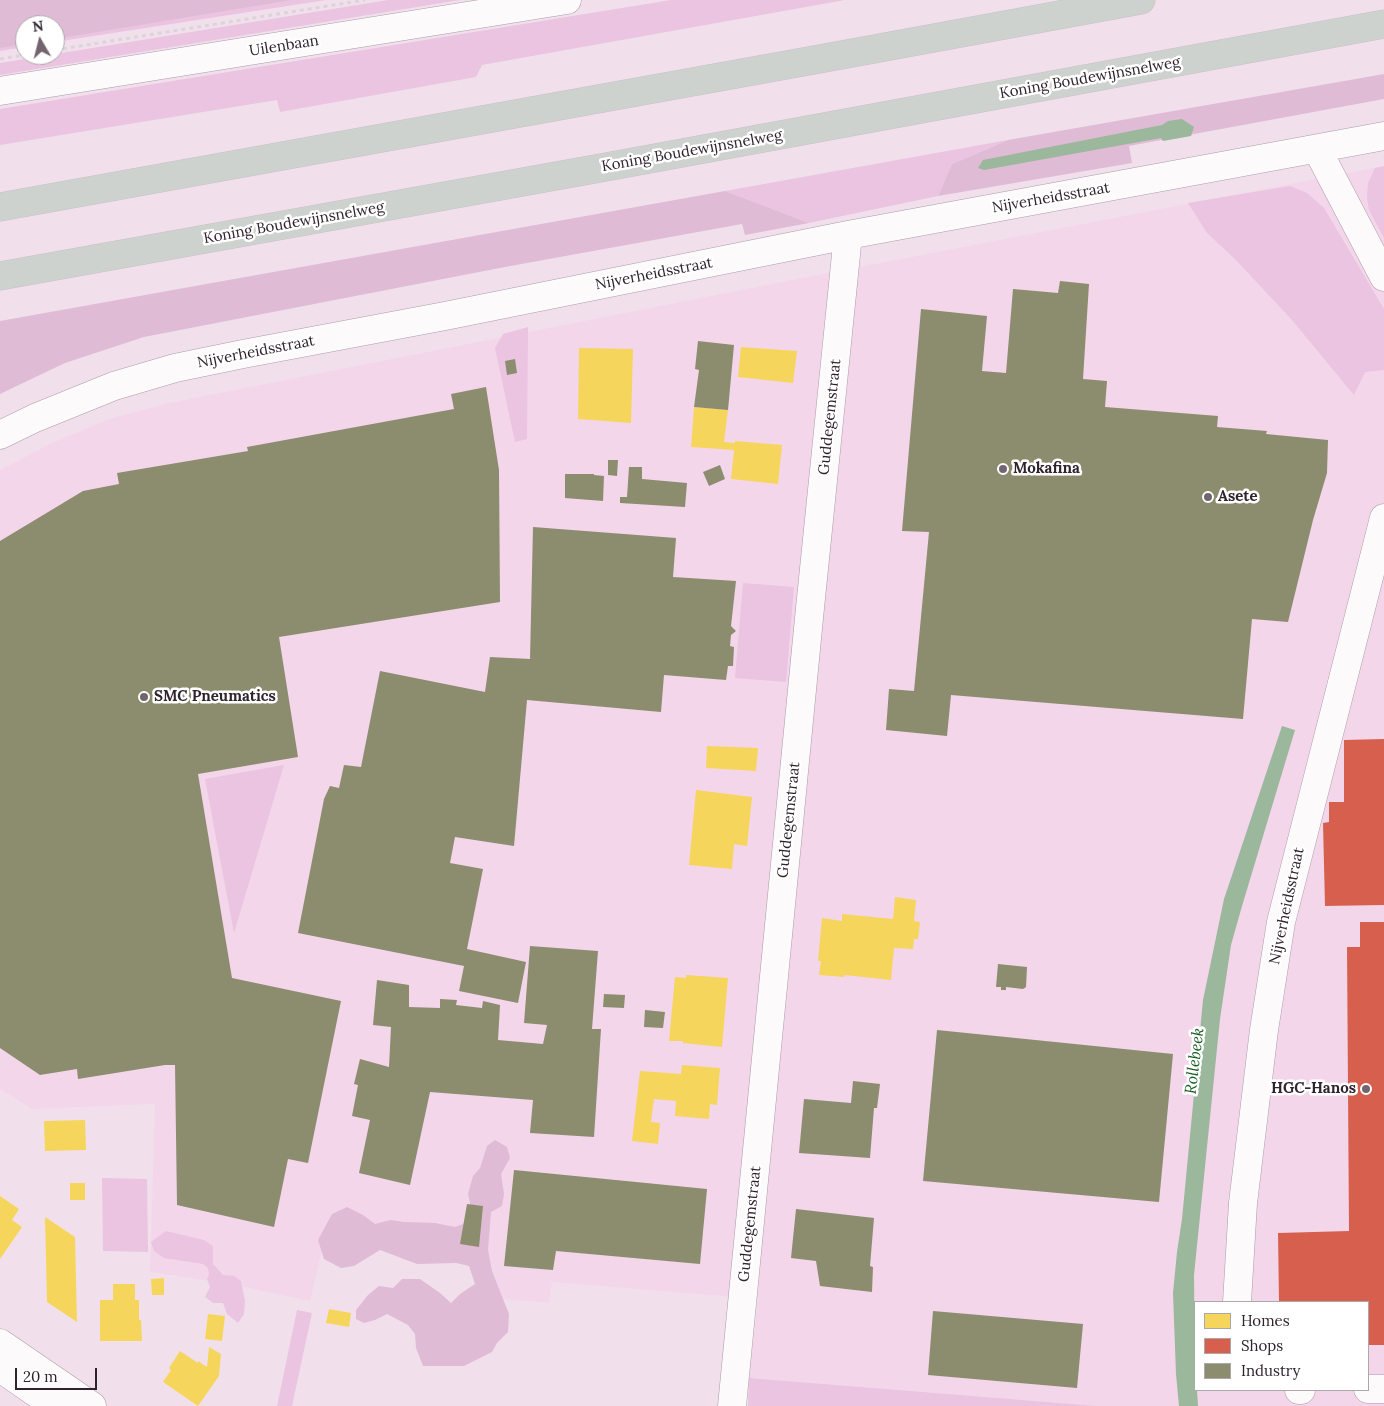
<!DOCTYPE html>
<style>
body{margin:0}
#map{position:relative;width:1384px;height:1406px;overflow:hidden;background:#f1e0ec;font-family:Lora,serif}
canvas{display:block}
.legend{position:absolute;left:1194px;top:1301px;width:175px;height:90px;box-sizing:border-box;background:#fff;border:1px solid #aca7ab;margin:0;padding:6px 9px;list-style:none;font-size:15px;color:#2f232c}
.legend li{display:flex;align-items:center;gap:10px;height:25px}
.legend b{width:25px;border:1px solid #aca7ab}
.north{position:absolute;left:15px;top:15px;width:50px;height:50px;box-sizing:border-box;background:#fff;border:1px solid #aca7ab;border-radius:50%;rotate:352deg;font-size:14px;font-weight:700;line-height:20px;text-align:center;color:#2f232c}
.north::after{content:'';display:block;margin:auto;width:18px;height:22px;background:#73656f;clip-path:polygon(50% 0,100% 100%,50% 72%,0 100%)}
.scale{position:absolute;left:15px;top:1368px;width:82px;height:22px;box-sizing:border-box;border:2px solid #2f232c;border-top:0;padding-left:6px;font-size:15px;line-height:18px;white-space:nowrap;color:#2f232c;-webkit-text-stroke:4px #fff;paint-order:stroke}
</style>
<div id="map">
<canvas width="1384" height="1406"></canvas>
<ul class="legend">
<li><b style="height:14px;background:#f6d55c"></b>Homes</li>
<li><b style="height:14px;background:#d6604d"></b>Shops</li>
<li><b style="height:14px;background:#8c8c6e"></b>Industry</li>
</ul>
<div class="north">N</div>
<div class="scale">20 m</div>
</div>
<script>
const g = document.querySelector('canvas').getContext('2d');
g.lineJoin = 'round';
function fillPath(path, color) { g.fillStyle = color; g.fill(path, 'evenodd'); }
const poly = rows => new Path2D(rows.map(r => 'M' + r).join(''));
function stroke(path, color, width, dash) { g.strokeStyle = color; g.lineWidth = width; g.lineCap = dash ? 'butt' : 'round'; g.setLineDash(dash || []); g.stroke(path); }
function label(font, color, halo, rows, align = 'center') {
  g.font = font + ' Lora,serif'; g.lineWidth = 5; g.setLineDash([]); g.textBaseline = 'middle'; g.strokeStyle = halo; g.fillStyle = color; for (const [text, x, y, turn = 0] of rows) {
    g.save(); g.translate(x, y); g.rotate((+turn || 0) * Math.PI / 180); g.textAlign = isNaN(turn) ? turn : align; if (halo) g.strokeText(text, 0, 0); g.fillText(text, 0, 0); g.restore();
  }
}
const built = poly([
 [1384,166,1384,1406,1097,1406,749,1378,758,1299,552,1282,549,1303,475,1296,477,1258,327,1229,310,1301,230,1284,150,1272,155,1104,32,1109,0,1089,0,470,52,443,109,419,169,403,797,279],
 [1195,1302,1368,1302,1368,1390,1195,1390]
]);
const green = poly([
 [0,0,326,0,55,42,55,25,25,25,25,47,0,51],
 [388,0,460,0,0,75,0,63],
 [671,0,845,0,482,65,476,77,280,112,277,100,0,145,0,109],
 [1008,140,952,164,938,196,809,223,725,191],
 [1384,166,1384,238,1369,210,1367,198,1368,183,1375,168],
 [1290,186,1307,193,1324,208,1384,309,1384,370,1365,372,1354,395,1292,320,1235,259,1207,233,1188,203],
 [528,327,527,439,515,442,495,348,503,334],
 [743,583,794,587,786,682,735,678],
 [284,765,234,933,205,779],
 [102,1178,147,1179,148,1252,103,1251],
 [166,1231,204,1240,213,1246,213,1264,223,1275,234,1276,241,1281,245,1301,244,1314,238,1323,227,1314,223,1303,213,1303,205,1297,210,1287,207,1279,209,1275,208,1268,203,1264,164,1258,154,1251,151,1242],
 [297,1310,312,1313,292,1406,277,1406],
 [749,1378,1097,1406,748,1406]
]);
const forest = poly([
 [0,0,291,0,55,39,55,25,25,25,25,44,0,48],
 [1384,74,1384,99,1129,146,1132,163,938,196,952,164,1008,140],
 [725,191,809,223,745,235,742,224,505,267,144,337,65,363,0,394,0,321],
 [495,1140,507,1147,510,1158,501,1174,504,1194,502,1206,491,1212,488,1250,492,1271,509,1314,508,1332,497,1343,492,1352,464,1366,423,1366,416,1348,415,1334,408,1325,387,1314,375,1320,364,1323,356,1319,356,1310,368,1295,379,1286,393,1288,402,1279,420,1279,440,1293,451,1303,460,1294,475,1284,469,1266,456,1263,417,1264,380,1250,354,1266,341,1268,324,1259,318,1240,332,1214,347,1207,363,1215,375,1224,391,1220,404,1222,435,1223,455,1227,471,1221,472,1212,468,1194,473,1176,480,1168,487,1146]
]);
const water = poly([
 [1182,119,1194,127,1191,136,1163,141,1161,138,984,170,978,168,983,160,1162,125,1168,121],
 [1282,726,1295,730,1242,906,1231,945,1220,1019,1194,1275,1195,1390,1197,1390,1198,1406,1179,1406,1176,1374,1173,1293,1177,1252,1182,1219,1203,1000,1224,899]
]);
const homes = poly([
 [741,347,797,351,793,383,738,377],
 [579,348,633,349,631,423,578,419],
 [694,407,728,410,724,442,735,443,735,441,782,445,778,484,731,479,734,450,691,447],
 [707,746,758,748,756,771,706,768],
 [696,790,752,797,747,846,734,844,732,869,689,865],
 [895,897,916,900,914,921,920,922,918,939,914,939,913,949,894,948,891,980,845,975,844,977,819,975,821,961,818,961,822,918,842,921,842,914,893,919],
 [686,975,728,978,722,1047,683,1043,683,1041,669,1041,675,977,686,978],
 [682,1065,720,1068,717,1105,710,1104,709,1119,675,1116,676,1101,654,1099,651,1122,660,1123,658,1144,632,1141,640,1071,681,1074],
 [85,1120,86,1150,45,1151,44,1121],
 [70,1183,85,1183,85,1200,70,1200],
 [0,1196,19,1209,12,1220,22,1227,0,1259],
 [45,1217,75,1237,77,1322,47,1302],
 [164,1278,164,1295,152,1295,151,1279],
 [113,1284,135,1284,135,1300,139,1300,139,1320,141,1320,142,1341,100,1341,100,1300,113,1300],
 [329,1309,351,1313,349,1327,326,1323],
 [208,1314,225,1316,222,1341,205,1339],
 [209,1347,221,1354,219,1376,198,1406,163,1382,171,1370,169,1368,180,1351,198,1363,198,1361,207,1367]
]);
const shops = poly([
 [1384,739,1384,905,1325,906,1323,823,1329,822,1329,802,1344,802,1344,740],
 [1360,922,1384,922,1384,1345,1368,1345,1368,1302,1279,1302,1278,1233,1349,1231,1347,947,1360,947]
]);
const industry = poly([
 [1060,281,1089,284,1083,379,1107,381,1105,407,1218,416,1217,427,1267,431,1266,434,1328,440,1327,473,1313,520,1288,622,1252,619,1243,719,951,695,947,736,886,730,889,689,914,691,929,532,902,531,921,309,987,316,982,371,1006,373,1013,289,1058,293],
 [698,341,734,345,728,410,694,407,699,370,695,369],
 [515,359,517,373,507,375,505,361],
 [486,387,499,470,500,602,279,637,298,757,198,774,232,978,341,1001,308,1163,288,1159,274,1227,177,1205,175,1065,165,1065,78,1079,77,1069,40,1075,0,1048,0,541,83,491,119,484,117,473,248,451,247,447,454,409,451,394],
 [608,460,618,460,617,476,608,475],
 [720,465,725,479,709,486,703,472],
 [629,467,642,467,642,479,687,483,685,507,620,503,620,497,627,497],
 [565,474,594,474,594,475,604,476,603,501,565,498],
 [533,527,676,538,673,577,736,581,731,626,736,631,731,635,730,646,734,647,733,666,728,666,726,680,664,675,661,712,527,700,514,846,455,837,450,863,483,869,467,949,526,962,518,1003,459,991,464,966,298,933,324,799,330,786,339,788,344,765,361,767,380,671,485,692,490,657,530,659],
 [530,946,598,951,592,1029,601,1029,594,1137,530,1133,533,1100,430,1092,410,1185,359,1173,370,1120,352,1116,358,1085,354,1084,360,1059,389,1067,391,1027,373,1025,377,980,409,985,409,1007,440,1008,440,999,457,1000,456,1005,482,1008,483,1001,500,1005,498,1040,543,1044,547,1025,524,1023],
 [998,964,1027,967,1026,987,1023,989,1006,987,1006,990,1001,990,1001,987,996,987],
 [604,994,625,995,624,1008,603,1007],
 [645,1010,665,1012,663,1028,644,1027],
 [937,1030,1173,1054,1159,1202,923,1181],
 [853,1081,880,1084,877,1108,874,1108,870,1158,799,1153,804,1099,851,1103],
 [514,1170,707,1189,700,1264,556,1251,553,1270,504,1266],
 [467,1204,483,1206,479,1247,460,1244],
 [796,1209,874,1218,870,1266,873,1267,872,1292,820,1286,816,1261,791,1258],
 [933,1311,1083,1324,1077,1388,928,1375]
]);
const path = poly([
 [55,50,365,0],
 [0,59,25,55]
]);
const minor = poly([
 [0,91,567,0],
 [1317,149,1384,277],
 [0,435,35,418,114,386,175,368,243,354,445,316,848,235,1384,136],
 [1237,1302,1243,1203,1264,1030,1281,922,1384,518],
 [0,1343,92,1406],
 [0,1368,55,1406],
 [1368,1389,1384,1389],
 [1299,1390,1301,1390],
 [732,1406,810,608,848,235]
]);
const highway = poly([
 [0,207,825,58,1141,0],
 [0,276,606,167,1384,24]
]);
const markers = [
 [1003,469,5,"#73656f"],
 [1208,497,5,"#73656f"],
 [144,697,5,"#73656f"],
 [1366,1089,5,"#73656f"]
];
const streetNames = [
 ["Uilenbaan",284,46,-9],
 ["Koning Boudewijnsnelweg",1090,78,-10],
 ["Koning Boudewijnsnelweg",692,151,-10],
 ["Nijverheidsstraat",1051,198,-10],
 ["Koning Boudewijnsnelweg",294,223,-10],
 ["Nijverheidsstraat",654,274,-11],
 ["Nijverheidsstraat",256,352,-11],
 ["Guddegemstraat",830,417,-84],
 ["Guddegemstraat",789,820,-84],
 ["Nijverheidsstraat",1287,906,-78],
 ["Guddegemstraat",750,1224,-84]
];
const poiNames = [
 ["Mokafina",1013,469],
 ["Asete",1218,497],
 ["SMC Pneumatics",154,697],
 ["HGC-Hanos",1356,1089,"right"]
];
const waterNames = [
 ["Rollebeek",1195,1061,-83]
];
fillPath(built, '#f4d6eb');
fillPath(green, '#eac4e0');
fillPath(forest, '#e0bbd6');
fillPath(water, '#9bb79c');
fillPath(homes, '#f6d55c');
fillPath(shops, '#d6604d');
fillPath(industry, '#8c8c6e');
stroke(minor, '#aa9ca6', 29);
stroke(highway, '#c9c0c6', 29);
stroke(path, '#dbd5d9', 3, [4, 4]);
stroke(minor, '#fdfafc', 28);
stroke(highway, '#ced2ce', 28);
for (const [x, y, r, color] of markers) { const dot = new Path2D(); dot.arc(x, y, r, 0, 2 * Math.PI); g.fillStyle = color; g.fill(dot); stroke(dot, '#fff', 2); }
label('15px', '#2f232c', '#fff', streetNames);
label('bold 15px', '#2f232c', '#fff', poiNames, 'left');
label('italic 16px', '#155b22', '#fff', waterNames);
</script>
